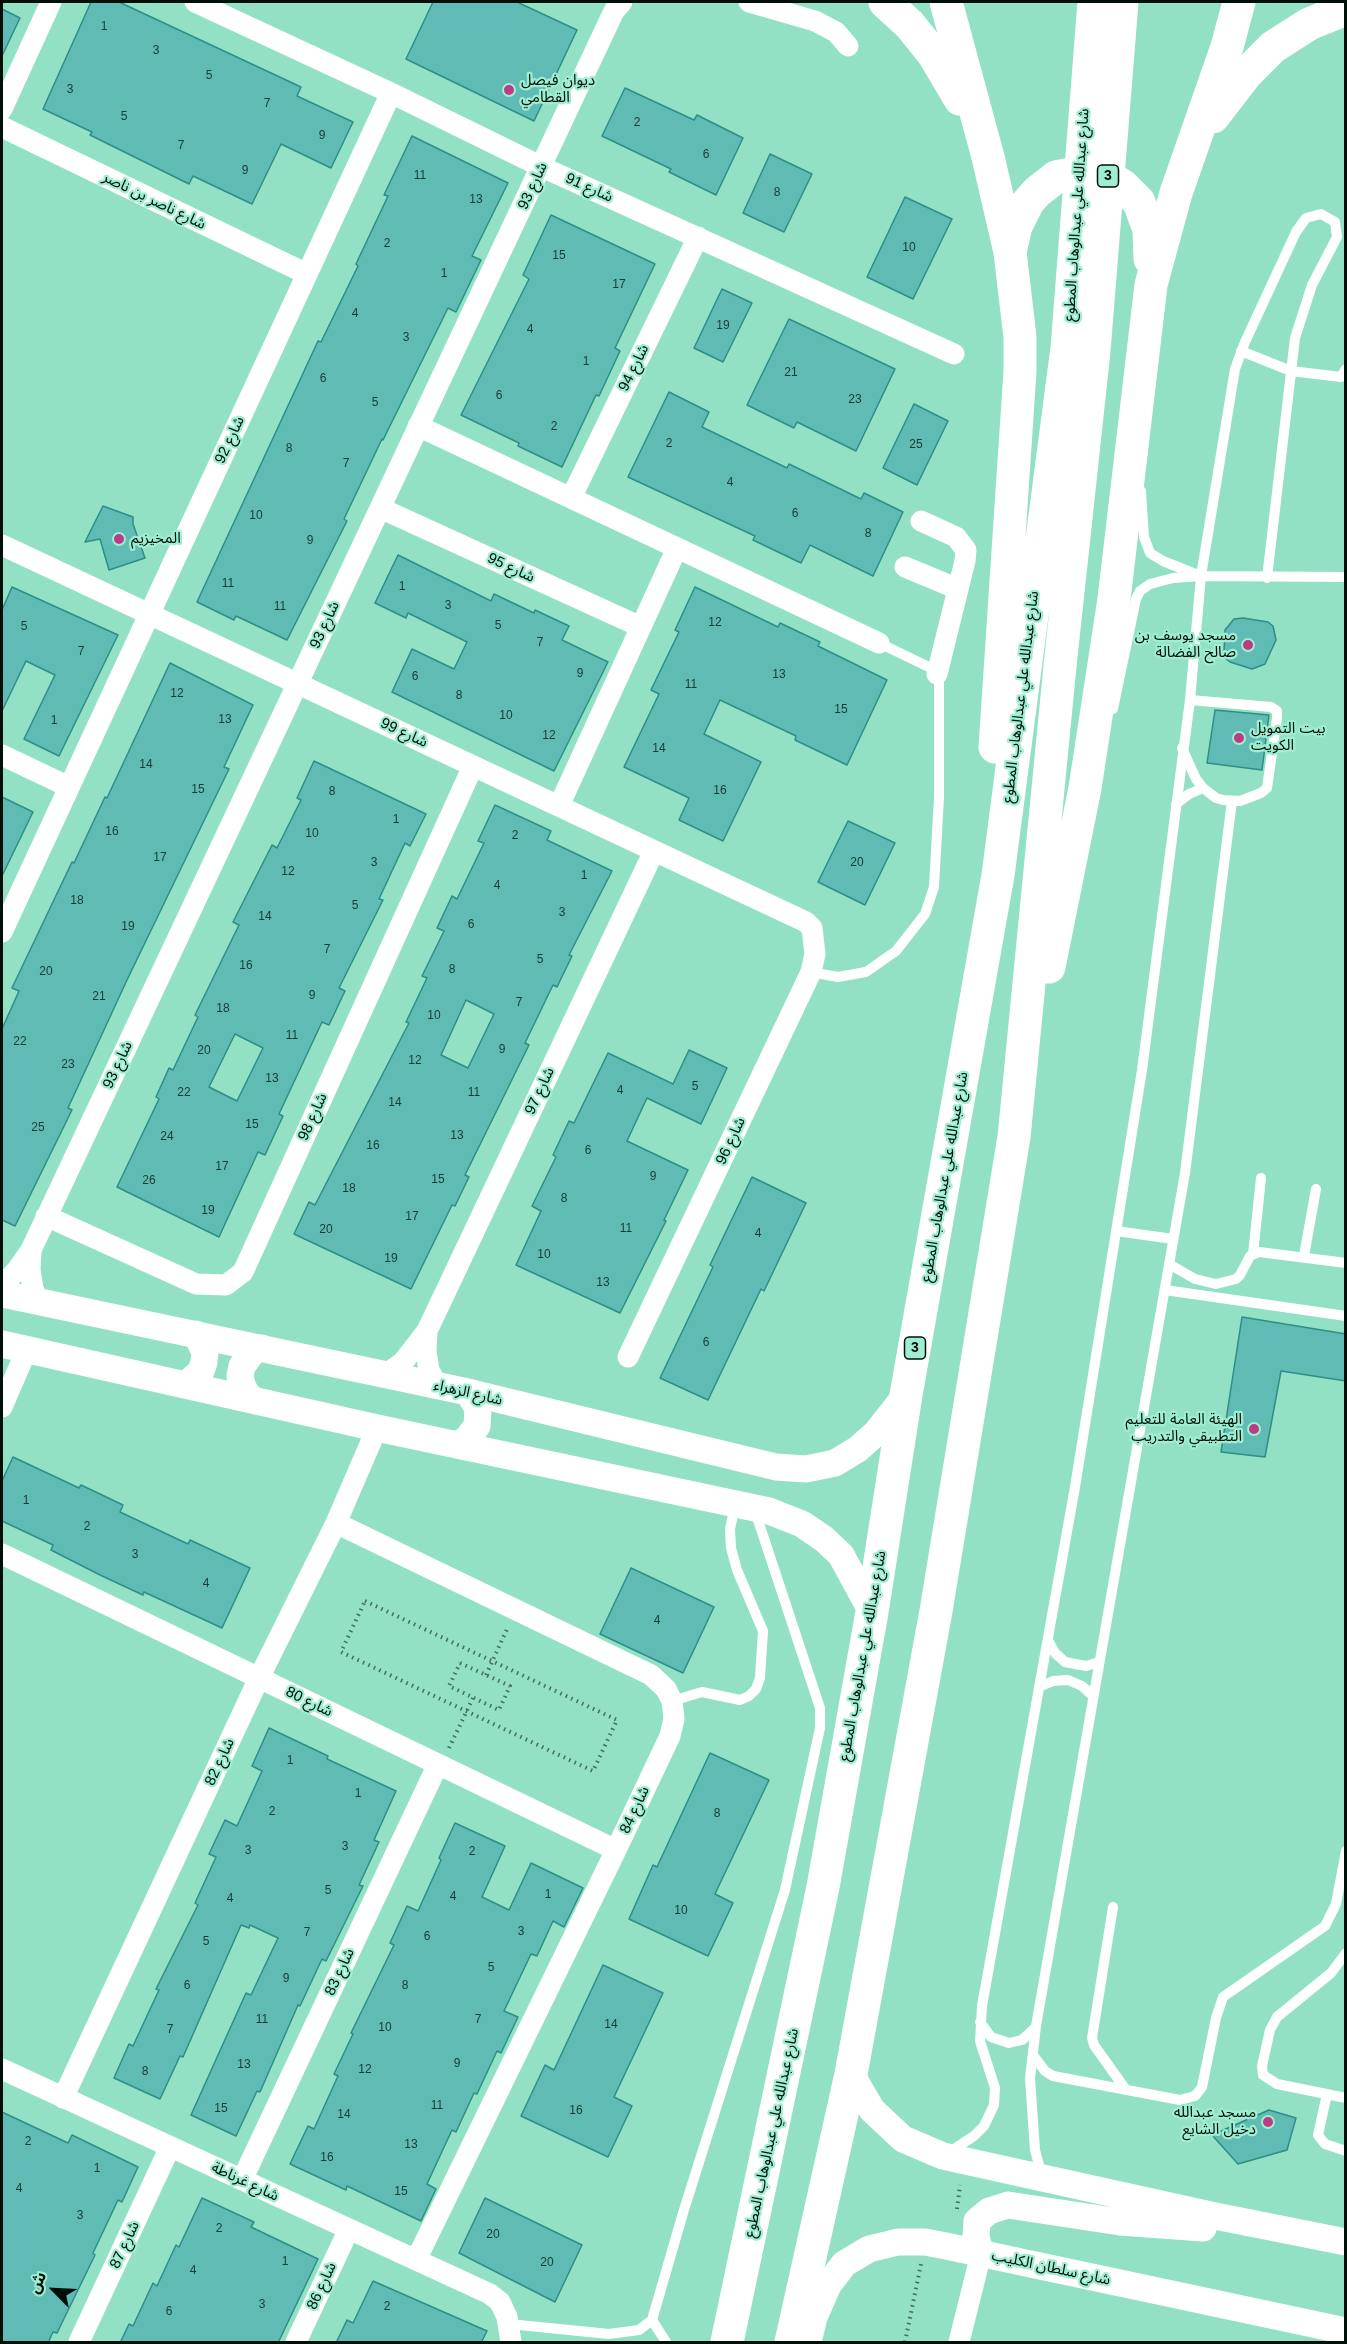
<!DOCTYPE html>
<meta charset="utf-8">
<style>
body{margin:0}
#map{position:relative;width:1347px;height:2344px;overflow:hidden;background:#92e1c4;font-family:Arial,"Noto Sans Arabic",sans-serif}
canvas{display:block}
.frame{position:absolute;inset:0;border:3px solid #001009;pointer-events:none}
.north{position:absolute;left:24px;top:2260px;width:60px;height:60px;-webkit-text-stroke:4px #9feed1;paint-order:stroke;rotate:294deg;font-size:16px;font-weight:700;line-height:24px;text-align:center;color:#001009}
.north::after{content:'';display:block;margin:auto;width:21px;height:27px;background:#001009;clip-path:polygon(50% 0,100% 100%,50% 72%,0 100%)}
</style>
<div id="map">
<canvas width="1347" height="2344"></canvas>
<div class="frame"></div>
<div class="north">ش</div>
</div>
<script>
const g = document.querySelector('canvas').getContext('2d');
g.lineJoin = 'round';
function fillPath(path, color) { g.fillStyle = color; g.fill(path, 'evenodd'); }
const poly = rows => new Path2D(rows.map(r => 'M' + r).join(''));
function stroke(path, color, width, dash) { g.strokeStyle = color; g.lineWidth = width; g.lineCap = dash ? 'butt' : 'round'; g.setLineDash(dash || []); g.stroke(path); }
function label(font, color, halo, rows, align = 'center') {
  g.font = font + ' Arial,"Noto Sans Arabic",sans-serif'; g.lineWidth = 4.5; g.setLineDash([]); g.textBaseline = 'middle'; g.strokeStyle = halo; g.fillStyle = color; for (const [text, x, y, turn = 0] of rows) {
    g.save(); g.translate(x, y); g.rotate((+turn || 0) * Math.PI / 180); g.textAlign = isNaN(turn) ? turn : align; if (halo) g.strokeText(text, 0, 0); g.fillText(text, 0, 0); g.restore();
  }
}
const building = poly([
 [91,2,119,2,301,87,297,96,353,122,331,168,281,144,252,204,193,176,189,184,90,135,92,132,43,109,91,2],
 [433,2,517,2,577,30,534,121,406,59,433,2],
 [2,9,20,18,2,56,2,9],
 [625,88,694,120,697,115,743,138,716,195,669,172,671,169,602,136,625,88],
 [412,136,508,183,472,256,481,260,456,312,448,308,383,440,382,439,344,519,347,521,287,640,236,616,234,620,197,602,318,341,321,342,358,266,356,264,388,196,384,195,412,136],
 [770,154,812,174,784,232,743,213,770,154],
 [905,197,952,219,913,299,867,277,905,197],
 [551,215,655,264,615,348,620,351,599,396,596,395,562,467,518,446,519,443,461,415,529,279,523,275,551,215],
 [722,289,752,303,723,362,694,348,722,289],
 [789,319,895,369,856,451,797,422,794,428,747,405,789,319],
 [669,392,709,412,702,427,787,468,789,464,861,499,864,493,903,512,873,576,810,545,801,563,753,540,755,536,628,477,669,392],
 [914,404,948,421,917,485,883,468,914,404],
 [103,506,133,517,133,524,145,558,109,570,100,539,85,542,103,506],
 [398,555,491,601,494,594,534,613,535,610,569,626,562,640,608,662,554,771,392,692,412,649,454,669,467,642,408,613,406,618,375,603,398,555],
 [12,587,118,635,59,756,24,739,55,675,26,661,2,711,2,610,12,587],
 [695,587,778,627,780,623,820,642,818,646,887,680,847,765,795,740,796,736,720,700,704,734,761,762,723,841,679,820,689,798,624,767,659,694,651,690,679,632,675,630,695,587],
 [1243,618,1268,622,1273,626,1276,640,1265,664,1252,669,1230,662,1225,658,1224,651,1225,630,1234,619,1243,618],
 [170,663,253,705,224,767,229,769,127,980,68,1108,72,1110,15,1226,2,1220,2,1029,19,991,12,988,72,862,74,863,105,797,107,798,170,663],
 [1215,710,1269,715,1262,770,1207,763,1215,710],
 [314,761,426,814,410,846,405,843,379,899,383,900,339,988,345,991,329,1025,322,1022,279,1114,283,1116,265,1155,258,1152,219,1237,117,1187,159,1099,156,1097,169,1068,173,1070,198,1017,195,1015,239,925,233,922,272,845,277,848,301,800,297,798,314,761],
 [235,1034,263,1048,237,1101,209,1087,235,1034],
 [2,797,33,812,2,876,2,797],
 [495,805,551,831,547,840,612,871,569,955,572,956,557,987,553,985,525,1043,529,1045,465,1175,469,1177,455,1206,452,1205,411,1289,294,1234,309,1202,315,1205,409,1023,406,1022,427,978,422,976,444,931,437,928,452,896,457,899,484,843,478,841,495,805],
 [466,1000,494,1014,468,1068,441,1055,466,1000],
 [848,821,895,843,865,905,818,882,848,821],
 [689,1050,727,1068,701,1124,647,1098,627,1141,688,1170,664,1220,666,1221,620,1313,516,1265,541,1211,532,1206,556,1157,553,1155,569,1121,574,1123,608,1053,673,1084,689,1050],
 [752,1177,806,1203,764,1291,761,1289,708,1400,660,1378,713,1267,710,1265,752,1177],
 [1242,1317,1346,1334,1346,1381,1281,1371,1265,1457,1221,1452,1242,1317],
 [13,1457,79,1488,81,1485,123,1505,120,1512,188,1544,190,1540,250,1568,222,1628,144,1592,143,1595,100,1575,51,1550,53,1545,2,1521,2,1481,13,1457],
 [631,1568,714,1607,683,1673,600,1634,631,1568],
 [269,1728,328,1756,327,1759,396,1791,374,1840,379,1842,359,1885,363,1886,326,1961,322,1959,300,2006,298,2005,260,2092,257,2091,236,2136,191,2115,246,1993,251,1995,278,1938,250,1925,249,1928,241,1925,183,2057,180,2056,160,2099,114,2078,129,2044,133,2046,159,1990,156,1989,198,1905,195,1903,216,1857,209,1854,225,1820,237,1826,262,1771,252,1766,269,1728],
 [710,1753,769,1780,715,1894,733,1903,708,1956,629,1919,653,1865,657,1867,710,1753],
 [455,1823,505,1846,482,1897,509,1910,531,1863,583,1888,564,1927,553,1921,537,1956,531,1954,504,2011,518,2017,501,2053,497,2051,477,2094,474,2093,456,2132,452,2130,427,2184,436,2189,421,2221,347,2186,346,2190,290,2164,308,2126,314,2129,338,2076,334,2074,353,2034,351,2033,394,1945,390,1943,407,1906,418,1911,441,1860,439,1858,455,1823],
 [603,1965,663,1993,614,2097,632,2106,608,2157,521,2116,545,2065,554,2070,603,1965],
 [1269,2110,1296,2118,1287,2150,1238,2164,1212,2135,1269,2110],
 [2,2112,68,2143,72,2135,138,2167,122,2202,118,2200,93,2253,95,2255,57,2333,53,2332,48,2343,2,2343,2,2112],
 [202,2198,254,2222,251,2227,318,2259,278,2343,120,2343,129,2324,133,2326,153,2283,157,2286,176,2245,179,2247,202,2198],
 [485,2198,582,2245,555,2302,459,2253,485,2198],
 [373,2281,487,2331,481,2343,336,2343,347,2320,353,2323,373,2281]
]);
const path = poly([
 [365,1601,617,1720,593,1771,341,1652,365,1601],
 [460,1663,510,1686,499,1710,449,1686,460,1663],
 [486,1675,508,1627],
 [449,1748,473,1698],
 [957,2209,960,2185],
 [905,2342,921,2264]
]);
const service = poly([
 [1241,351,1291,371,1341,377,1346,369],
 [1141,491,1144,537,1150,553,1163,561,1198,575],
 [1113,709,1136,599,1140,591,1150,584,1173,578,1201,576,1346,577],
 [1182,748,1196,779,1203,788,1216,798,1223,800,1240,801,1261,793,1267,788,1277,718,1277,711,1271,707,1190,700],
 [1176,804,1189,794,1203,788],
 [811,972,838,977,866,972,896,951,925,914,934,887,939,797,939,684,937,674,931,668,879,643],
 [1116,1231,1173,1239],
 [1253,1254,1261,1178],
 [1304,1256,1316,1189],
 [1169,1264,1195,1279,1216,1284,1236,1279,1240,1275,1250,1256,1259,1252,1346,1263],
 [1165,1290,1346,1316],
 [1048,1640,1055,1653,1065,1662,1086,1666,1099,1662],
 [1039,1687,1053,1681,1068,1680,1082,1686,1093,1696],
 [672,1701,702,1692,740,1700,749,1696,756,1689,760,1678,763,1631,737,1570,731,1548,730,1529,733,1515,741,1508],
 [1113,1907,1092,2038,1094,2045,1126,2090],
 [1346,1953,1331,1973,1277,2017,1270,2030,1262,2066,1263,2075,1277,2084,1346,2098],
 [980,2022,991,2037,1009,2043,1022,2040,1036,2027],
 [1033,2055,1045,2071,1053,2076,1180,2100,1195,2096,1202,2087,1216,2018,1223,1997,1325,1926,1336,1904,1346,1851],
 [1327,2094,1318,2135,1325,2144,1346,2151],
 [948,2153,974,2136,984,2126,994,2105,995,2088,980,2041,982,2006,1075,1487,1142,1070,1190,700,1201,576,1235,369,1245,342,1296,232,1306,218,1321,214,1335,222,1337,237,1312,285,1295,338,1267,578],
 [1042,2176,1035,2150,1030,2078,1036,2026,1185,1173,1232,801],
 [652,2320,666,2342],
 [509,2324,609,2334,639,2330,652,2320,683,2213,785,1890,820,1728,820,1708,755,1511]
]);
const minor = poly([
 [195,2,391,93,542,167,954,354],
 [749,2,815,21,836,32,848,46],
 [2,109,51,2],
 [2,127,307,274],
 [418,426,879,643],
 [571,498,698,237],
 [380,508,641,627],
 [921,521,956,537,966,550,965,561,937,674],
 [2,545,806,922,812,928,815,954,811,972,628,1357],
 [905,567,958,589],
 [2,755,69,787],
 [559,806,677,548],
 [2,932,391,93],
 [46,1216,196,1284,226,1285,243,1272,473,766],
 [31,1250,30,1270,33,1289,39,1302],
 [2,1286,17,1270,31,1250,614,11,622,2],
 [427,1331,426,1352,429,1370,437,1385],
 [386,1374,403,1362,427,1331,654,851],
 [2,1407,27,1349],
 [336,1523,651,1675,666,1689,672,1701,674,1719,670,1736,616,1850,416,2260],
 [2,1554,616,1850],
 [2,2069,490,2294,500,2302,507,2317,511,2342],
 [63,2098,259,1678,336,1523,377,1428],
 [242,2180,438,1764],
 [79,2342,170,2147],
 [296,2342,349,2229],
 [959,2342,981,2254]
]);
const tertiary = poly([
 [2,1294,468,1392,776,1467,806,1469,835,1463,858,1449,876,1433,906,1395],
 [2,1344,377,1428,769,1511,802,1524,824,1539,841,1555,872,1612],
 [186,1385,201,1371,204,1362,205,1352,196,1334],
 [253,1400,246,1393,242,1385,240,1376,242,1366,253,1351,262,1348],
 [458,1444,466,1440,477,1426,478,1408,468,1392],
 [851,2074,872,2110,903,2139,943,2156,1215,2216,1346,2242],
 [981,2254,976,2237,977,2221,989,2211,1008,2205,1120,2222,1203,2228],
 [808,2342,814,2317,828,2285,844,2264,869,2249,898,2242,925,2242,946,2246,1346,2331]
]);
const primary = poly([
 [885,2,910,25,934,55,960,99],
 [946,2,988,157,1010,252,1020,337,1020,371,995,747],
 [1213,117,1247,73,1273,47,1309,24,1346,9],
 [1010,252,1016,226,1028,202,1037,192,1056,177,1081,172,1108,177,1122,185,1139,202,1149,230,1150,259],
 [1049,967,1085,788,1114,599,1151,285,1176,193,1227,47,1239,2],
 [727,2342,823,1887,872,1612,906,1395,998,875,1067,348,1094,2],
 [791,2342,851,2074,936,1611,1014,1137,1060,666,1094,351,1122,2]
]);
const markers = [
 [509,90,6,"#bd3b85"],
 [119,539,6,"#bd3b85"],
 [1248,645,6,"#bd3b85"],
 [1239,738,6,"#bd3b85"],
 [1254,1429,6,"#bd3b85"],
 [1268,2122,6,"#bd3b85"]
];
const numberNames = [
 ["1",104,27],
 ["3",156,51],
 ["5",209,76],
 ["3",70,90],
 ["7",267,104],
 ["5",124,117],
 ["2",637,123],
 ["9",322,136],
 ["7",181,146],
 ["6",706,155],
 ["9",245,171],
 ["11",420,176],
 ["8",777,193],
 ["13",476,200],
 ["2",387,244],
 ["10",909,248],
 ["15",559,256],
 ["1",444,274],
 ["17",619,285],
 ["4",355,314],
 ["19",723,326],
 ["4",530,330],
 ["3",406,338],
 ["1",586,362],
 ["21",791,373],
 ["6",323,379],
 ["6",499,396],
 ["23",855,400],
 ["5",375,403],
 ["2",554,427],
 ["2",669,444],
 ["25",916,445],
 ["8",289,449],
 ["7",346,464],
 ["4",730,483],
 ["6",795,514],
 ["10",256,516],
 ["8",868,534],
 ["9",310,541],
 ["11",228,584],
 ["1",402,587],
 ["3",448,606],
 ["11",280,607],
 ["12",715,623],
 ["5",498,626],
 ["5",24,627],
 ["7",540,643],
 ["7",81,652],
 ["9",580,674],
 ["13",779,675],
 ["6",415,677],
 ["11",691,685],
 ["12",177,694],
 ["8",459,696],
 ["15",841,710],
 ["10",506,716],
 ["13",225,720],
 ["1",54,721],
 ["12",549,736],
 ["14",659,749],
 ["14",146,765],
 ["15",198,790],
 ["16",720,791],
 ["8",332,792],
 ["1",396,820],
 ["16",112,832],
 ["10",312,834],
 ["2",515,836],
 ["17",160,858],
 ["3",374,863],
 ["20",857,863],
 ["12",288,872],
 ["1",584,876],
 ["4",497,886],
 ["18",77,901],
 ["5",355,906],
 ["3",562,913],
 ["14",265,917],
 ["6",471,925],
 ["19",128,927],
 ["7",327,950],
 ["5",540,960],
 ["16",246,966],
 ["8",452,970],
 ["20",46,972],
 ["9",312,996],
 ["21",99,997],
 ["7",519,1003],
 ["18",223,1009],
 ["10",434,1016],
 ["11",292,1036],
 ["22",20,1042],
 ["9",502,1050],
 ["20",204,1051],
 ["12",415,1061],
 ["23",68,1065],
 ["13",272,1079],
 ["5",695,1087],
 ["4",620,1091],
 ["22",184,1093],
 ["11",474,1093],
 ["14",395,1103],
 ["15",252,1125],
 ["25",38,1128],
 ["13",457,1136],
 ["24",167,1137],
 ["16",373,1146],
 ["6",588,1151],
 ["17",222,1167],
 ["9",653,1177],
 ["15",438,1180],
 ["26",149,1181],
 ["18",349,1189],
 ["8",564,1199],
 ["19",208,1211],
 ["17",412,1217],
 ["11",626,1229],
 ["20",326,1230],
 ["4",758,1234],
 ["10",544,1255],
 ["19",391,1259],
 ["13",603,1283],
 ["6",706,1343],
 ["1",26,1501],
 ["2",87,1527],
 ["3",135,1555],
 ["4",206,1584],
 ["4",657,1621],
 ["1",290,1761],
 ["1",358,1794],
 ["2",272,1812],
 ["8",717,1814],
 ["3",345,1847],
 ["3",248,1851],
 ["2",472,1852],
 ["5",328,1891],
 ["1",548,1895],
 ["4",453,1897],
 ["4",230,1899],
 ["10",681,1911],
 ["3",521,1932],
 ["7",307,1933],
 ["6",427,1937],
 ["5",206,1942],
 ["5",491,1968],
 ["9",286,1979],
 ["6",187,1986],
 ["8",405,1986],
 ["11",262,2020],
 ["7",478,2020],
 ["14",611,2025],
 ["10",385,2028],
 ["7",170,2030],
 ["9",457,2064],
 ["13",244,2065],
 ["12",365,2070],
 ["8",145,2072],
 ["11",437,2106],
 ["15",221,2109],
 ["16",576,2111],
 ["14",344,2115],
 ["2",28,2142],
 ["13",411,2145],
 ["16",327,2158],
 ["1",97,2169],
 ["4",19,2189],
 ["15",401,2192],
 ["3",80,2216],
 ["2",219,2229],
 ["20",493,2235],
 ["1",285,2262],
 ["20",547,2263],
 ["4",193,2271],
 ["3",262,2305],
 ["2",387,2307],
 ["6",169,2312]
];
const shields = [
 [1108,176,21],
 [915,1348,21]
];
const shieldNames = [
 ["3",1108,176],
 ["3",915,1348]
];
const poiNames = [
 ["ديوان فيصل",521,81],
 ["القطامي",521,98],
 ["المخيزيم",131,539],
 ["مسجد يوسف بن",1236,636,"right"],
 ["صالح الفضالة",1236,653,"right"],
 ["بيت التمويل",1251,729],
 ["الكويت",1251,746],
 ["الهيئة العامة للتعليم",1242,1420,"right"],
 ["التطبيقي والتدريب",1242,1437,"right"],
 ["مسجد عبدالله",1256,2113,"right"],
 ["دخيل الشايع",1256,2130,"right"]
];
const streetNames = [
 ["شارع 93",533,186,-65],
 ["شارع 91",589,188,24],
 ["شارع ناصر بن ناصر",154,201,26],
 ["شارع عبدالله علي عبدالوهاب المطوع",1077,215,-86],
 ["شارع 94",634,368,-64],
 ["شارع 92",230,440,-65],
 ["شارع 95",511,568,25],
 ["شارع 93",325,625,-65],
 ["شارع عبدالله علي عبدالوهاب المطوع",1021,697,-83],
 ["شارع 99",404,733,25],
 ["شارع 93",118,1065,-65],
 ["شارع 97",540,1091,-65],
 ["شارع 98",313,1117,-66],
 ["شارع 96",731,1141,-65],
 ["شارع عبدالله علي عبدالوهاب المطوع",945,1177,-80],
 ["شارع الزهراء",468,1393,13],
 ["شارع عبدالله علي عبدالوهاب المطوع",863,1656,-80],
 ["شارع 80",309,1702,26],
 ["شارع 82",220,1762,-65],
 ["شارع 84",635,1810,-65],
 ["شارع 83",340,1972,-65],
 ["شارع عبدالله علي عبدالوهاب المطوع",772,2133,-78],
 ["شارع غرناطة",245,2182,25],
 ["شارع 87",125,2245,-65],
 ["شارع سلطان الكليب",1051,2268,12],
 ["شارع 86",322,2286,-65]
];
fillPath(building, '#60bbb4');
stroke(building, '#2d8e88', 1.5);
stroke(path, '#436f5e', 4, [1.5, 4.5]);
stroke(service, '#fff', 10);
stroke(minor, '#fff', 21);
stroke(tertiary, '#fff', 27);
stroke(primary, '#fff', 33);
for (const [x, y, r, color] of markers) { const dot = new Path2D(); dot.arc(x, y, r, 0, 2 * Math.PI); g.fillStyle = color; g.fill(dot); stroke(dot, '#9feed1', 2); }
label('12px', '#183b34', null, numberNames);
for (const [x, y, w] of shields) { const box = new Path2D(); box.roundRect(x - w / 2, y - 11, w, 22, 4.5); g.fillStyle = '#9feed1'; g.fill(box); stroke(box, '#001009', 1.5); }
label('bold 14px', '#001009', null, shieldNames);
label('15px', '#001009', '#9feed1', poiNames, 'left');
label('15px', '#001009', '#9feed1', streetNames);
</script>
